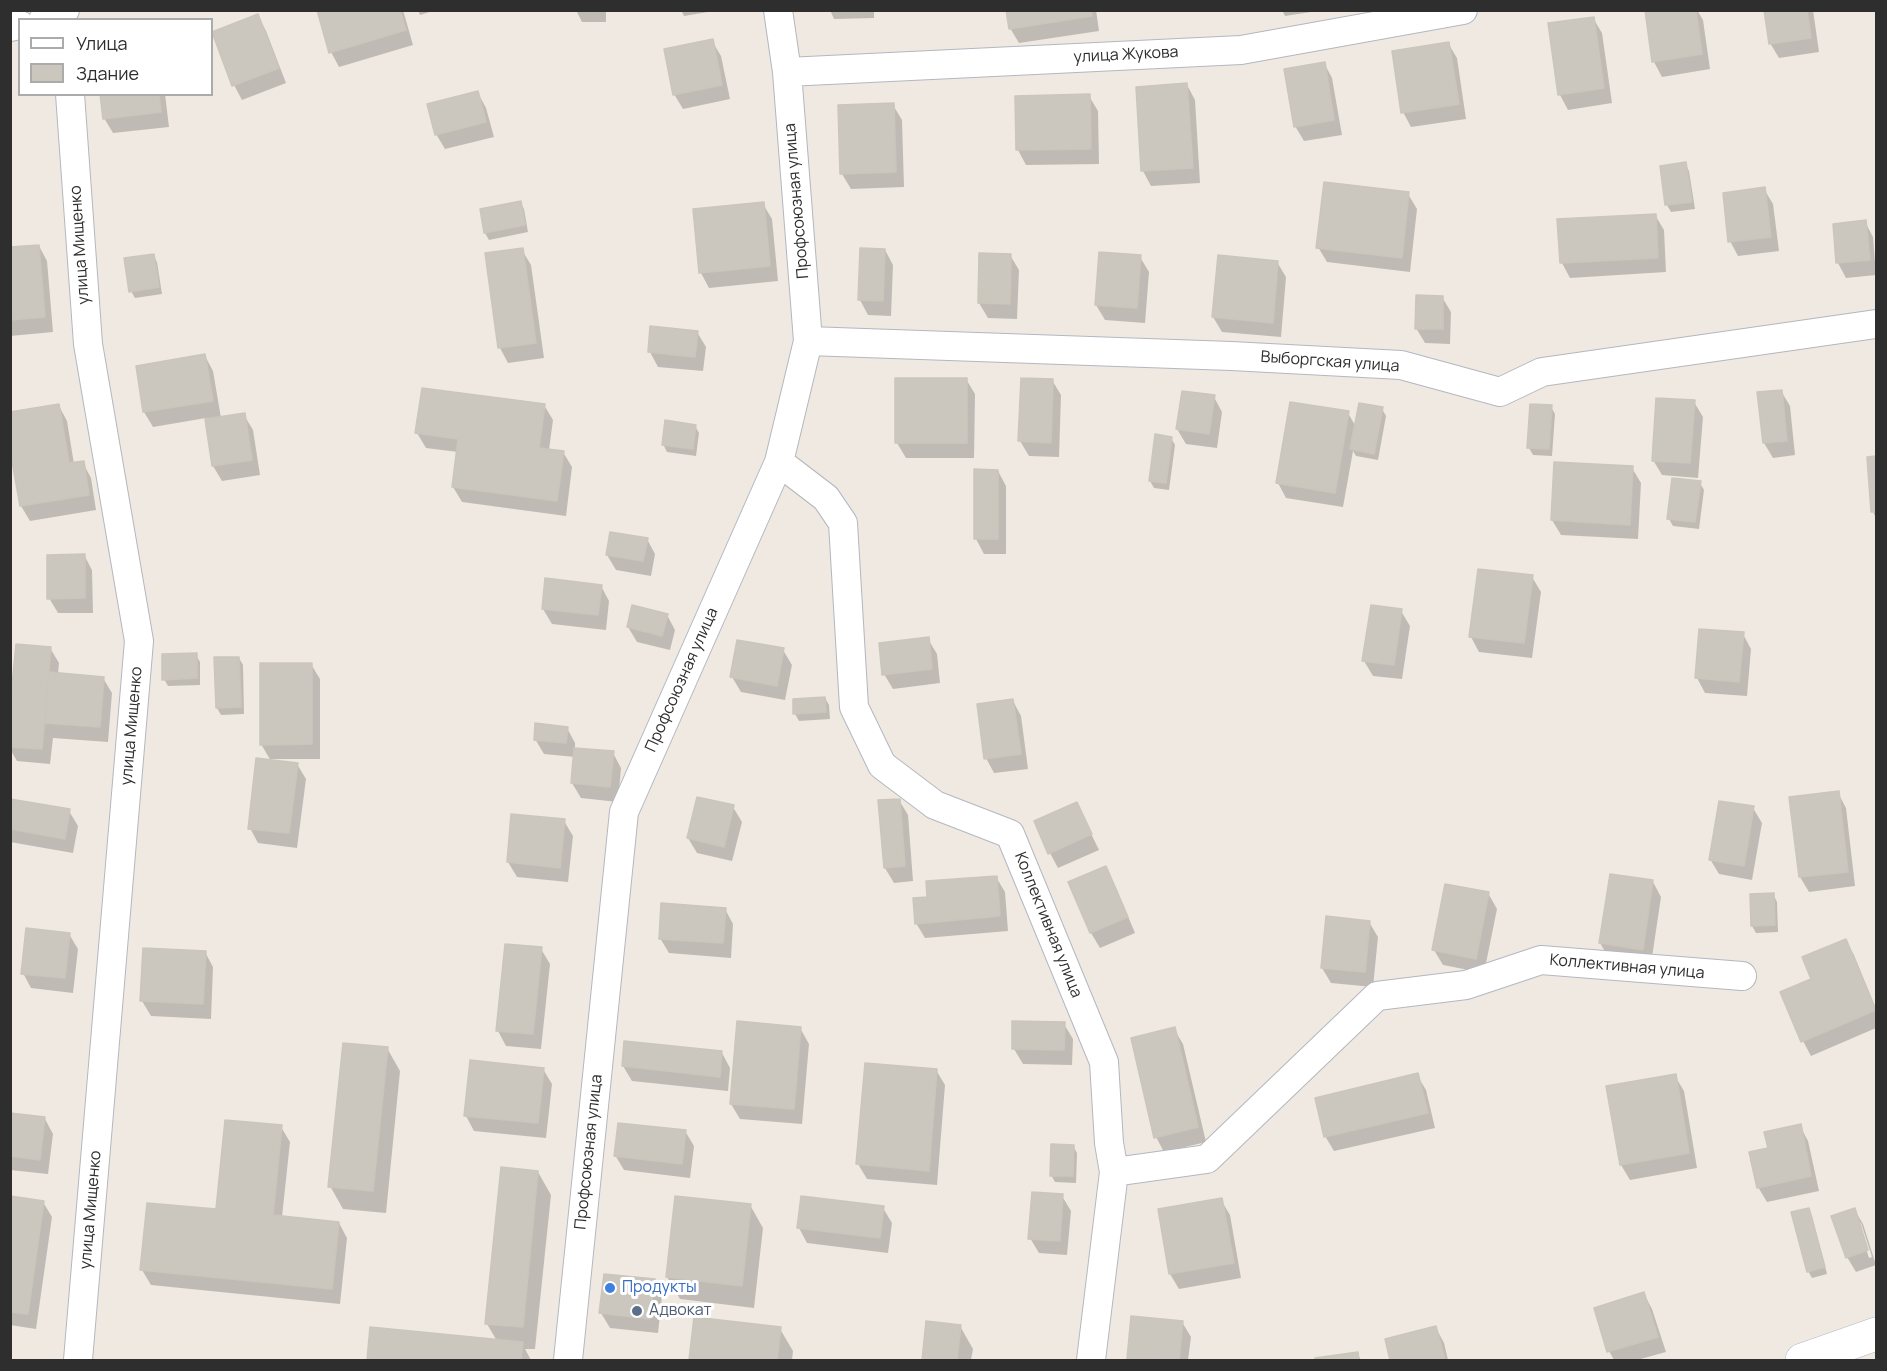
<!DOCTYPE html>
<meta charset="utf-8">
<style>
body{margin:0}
#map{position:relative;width:1887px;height:1371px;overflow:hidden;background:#efe9e1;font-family:Manrope,sans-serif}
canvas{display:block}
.frame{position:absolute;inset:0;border:12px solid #2e2e2e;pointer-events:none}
.legend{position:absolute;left:18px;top:18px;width:195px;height:78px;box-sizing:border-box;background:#fff;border:2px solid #ababab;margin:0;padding:8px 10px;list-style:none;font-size:18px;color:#2e2e2e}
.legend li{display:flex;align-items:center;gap:12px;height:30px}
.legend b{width:30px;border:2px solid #ababab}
</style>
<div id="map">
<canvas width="1887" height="1371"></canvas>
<div class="frame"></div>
<ul class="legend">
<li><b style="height:8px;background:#fff"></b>Улица</li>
<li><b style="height:16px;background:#cbc7bf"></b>Здание</li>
</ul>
</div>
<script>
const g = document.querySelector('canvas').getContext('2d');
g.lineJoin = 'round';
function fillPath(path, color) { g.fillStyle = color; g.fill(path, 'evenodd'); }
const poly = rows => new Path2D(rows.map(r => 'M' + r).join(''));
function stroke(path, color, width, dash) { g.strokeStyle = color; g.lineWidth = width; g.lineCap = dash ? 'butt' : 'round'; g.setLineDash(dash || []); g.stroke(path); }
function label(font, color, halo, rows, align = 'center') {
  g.font = font + ' Manrope,sans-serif'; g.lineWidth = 6; g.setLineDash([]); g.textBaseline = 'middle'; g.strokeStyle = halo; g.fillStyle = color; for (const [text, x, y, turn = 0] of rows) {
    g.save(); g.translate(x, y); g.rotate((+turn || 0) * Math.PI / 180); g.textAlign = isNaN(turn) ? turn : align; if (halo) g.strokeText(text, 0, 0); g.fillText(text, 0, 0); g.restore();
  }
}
const shadow = poly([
 [319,10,403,10,413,45,339,67,331,52],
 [418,10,436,10,420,15],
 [576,10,606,10,606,22,582,22],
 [681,10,720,10,684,16],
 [830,10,874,10,874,18,834,19],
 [1008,10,1096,10,1099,31,1019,43,1010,28],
 [1282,10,1324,10,1285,16],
 [1654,10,1697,10,1703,20,1710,69,1662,77,1654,62],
 [1766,10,1813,10,1819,52,1779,58,1770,43],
 [258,16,266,31,286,83,242,100,234,85],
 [1593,18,1602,33,1612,103,1568,110,1560,95,1549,25],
 [712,41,721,56,730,99,683,109,674,94],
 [1448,43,1457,58,1466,119,1411,127,1403,112],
 [1324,63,1332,78,1342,135,1304,141,1295,126],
 [1187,85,1195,100,1200,183,1151,186,1143,171],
 [478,93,486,108,494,137,445,149,436,134],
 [101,94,165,94,169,127,113,133,104,118],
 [1089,96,1098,111,1099,164,1026,165,1018,150],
 [893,105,902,120,904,187,851,189,842,174],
 [1685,164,1689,171,1695,209,1671,212,1667,205],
 [1764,189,1773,204,1779,251,1738,256,1730,241],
 [1408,194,1417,209,1410,272,1327,262,1318,247],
 [520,202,524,209,528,232,489,240,485,233],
 [763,204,772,219,778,281,709,288,701,273],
 [1655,215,1664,230,1666,272,1570,278,1562,263],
 [1865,222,1873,237,1876,275,1846,278,1838,263,1834,225],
 [39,246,47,261,53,332,10,336,10,249],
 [522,250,531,265,544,358,508,363,500,348,487,255],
 [861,250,885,250,893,265,891,316,868,315,860,300],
 [153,255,157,262,162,294,135,298,131,291],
 [1010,255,1019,270,1017,319,988,318,979,303],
 [1140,257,1149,272,1145,323,1105,320,1096,305],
 [1277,262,1286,277,1281,337,1222,332,1213,317],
 [1442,297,1451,312,1450,344,1425,343,1416,328],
 [697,332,706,347,703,371,658,367,650,352],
 [205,356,213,371,221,418,244,415,253,430,260,475,222,481,213,466,206,418,153,427,144,412,137,367],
 [966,379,975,394,974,458,906,458,897,443],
 [1052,380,1061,395,1059,457,1029,456,1020,441],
 [1781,391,1790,406,1795,455,1773,458,1764,443],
 [1214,397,1222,412,1217,448,1186,444,1177,429],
 [1694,402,1703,417,1698,478,1662,475,1653,460],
 [544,405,553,420,549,450,563,452,572,467,566,516,462,502,453,487,458,452,426,448,417,433],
 [59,406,67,421,74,464,83,463,91,478,96,510,30,521,21,506],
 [1551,407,1555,414,1552,456,1533,455,1529,448],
 [1382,409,1386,416,1378,460,1356,456,1353,451,1343,507,1286,498,1278,483,1348,413,1356,427],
 [695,426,699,433,696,456,667,452,663,444],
 [1171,438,1175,445,1169,490,1154,488,1150,481],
 [1876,458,1876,518,1873,512,1869,459],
 [1632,468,1641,483,1638,539,1561,535,1552,520],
 [976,471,998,471,1006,486,1006,554,984,554,976,539],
 [1700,483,1704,490,1699,529,1673,526,1669,519],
 [647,539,655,554,651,576,616,570,607,555],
 [84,555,92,570,93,613,58,613,49,598],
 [1532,577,1541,592,1532,658,1479,652,1471,637],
 [601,586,609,601,606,630,552,624,543,609],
 [1401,611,1410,626,1402,679,1373,676,1364,661],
 [667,615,675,630,670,650,637,642,628,627],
 [1743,634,1751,649,1747,696,1705,693,1697,678],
 [928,639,937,654,940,683,893,689,884,674],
 [50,648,59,663,58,674,103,678,112,693,108,742,53,738,50,764,17,761,10,749,10,725],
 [783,650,792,665,785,700,741,692,732,677],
 [196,655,200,662,200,685,168,686,164,679],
 [239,658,243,665,244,714,221,715,217,708],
 [311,664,320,679,320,759,272,759,272,761,297,764,306,779,297,848,258,843,250,828,271,761,261,744],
 [825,698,829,705,830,719,799,721,795,714,794,701],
 [1013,701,1021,716,1028,769,994,773,986,758],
 [567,728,575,743,575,749,613,753,621,768,618,802,581,798,572,783,575,757,544,754,535,739],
 [1838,793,1846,808,1855,886,1809,892,1800,877,1791,799],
 [899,800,908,815,913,881,894,883,885,868],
 [10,801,69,811,78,826,73,853,10,842],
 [1076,803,1099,850,1058,868,1050,853],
 [733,807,742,822,732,861,697,853,688,838],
 [1753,808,1762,823,1752,880,1719,874,1710,859],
 [564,821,573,836,568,882,517,877,508,862],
 [1105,868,1114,883,1135,933,1100,948,1091,933,1070,883],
 [996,877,1005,892,1008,931,925,938,916,923,929,898],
 [1653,882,1661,897,1651,964,1609,958,1600,943],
 [1488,893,1497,909,1484,973,1443,965,1434,950],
 [1773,894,1777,902,1778,932,1756,933,1752,926,1751,895],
 [725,909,733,924,731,958,669,953,660,938],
 [1369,922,1378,937,1373,987,1331,983,1322,968],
 [69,934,78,949,73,993,31,988,23,973],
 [1845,940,1854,955,1876,1009,1876,1028,1811,1056,1803,1041,1813,980],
 [541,949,550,964,541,1049,506,1046,498,1031],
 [144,950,205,952,213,967,211,1019,151,1016,142,1001],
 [1064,1024,1073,1039,1072,1065,1023,1064,1014,1049],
 [800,1028,809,1044,802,1124,740,1119,731,1104],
 [1174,1029,1183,1044,1206,1142,1164,1152,1156,1137],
 [387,1048,400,1071,386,1213,343,1209,330,1186],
 [722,1053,730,1068,728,1091,632,1081,623,1066],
 [543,1069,552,1084,546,1138,474,1131,466,1116],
 [936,1070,945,1085,937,1185,867,1179,858,1164],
 [1417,1075,1426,1090,1435,1128,1334,1151,1325,1136],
 [1675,1076,1684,1091,1697,1168,1630,1180,1621,1165],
 [10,1114,45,1119,53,1134,48,1174,10,1170],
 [1800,1126,1808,1141,1819,1191,1767,1202,1758,1187,1770,1149],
 [281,1127,290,1142,282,1217,339,1223,347,1238,340,1304,151,1285,142,1270,217,1211],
 [685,1131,694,1146,690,1178,624,1170,615,1155],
 [1073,1146,1077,1153,1076,1183,1055,1182,1051,1175],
 [538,1172,551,1195,535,1349,525,1349,531,1360,368,1360,371,1329,497,1341,487,1324],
 [1062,1196,1071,1211,1067,1255,1039,1253,1030,1238],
 [10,1197,43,1202,52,1217,36,1329,10,1325],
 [1221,1200,1230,1215,1241,1278,1179,1289,1170,1274,1159,1211],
 [750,1205,763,1228,754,1308,680,1299,667,1277],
 [883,1208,892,1223,888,1253,807,1243,799,1228],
 [1808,1209,1812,1216,1827,1274,1812,1278,1808,1271],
 [1854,1209,1863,1224,1876,1265,1856,1272,1847,1257],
 [1858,1223,1861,1223,1872,1257,1869,1258],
 [654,1281,662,1296,658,1333,610,1328,601,1313],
 [1644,1294,1652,1309,1666,1352,1637,1360,1614,1360,1609,1351],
 [695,1319,780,1329,793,1351,792,1360,690,1360],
 [1182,1322,1191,1337,1188,1360,1130,1360,1129,1358],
 [927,1323,960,1326,973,1349,971,1360,923,1360],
 [1436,1328,1444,1343,1448,1360,1392,1360,1387,1340],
 [1357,1353,1361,1360,1317,1360,1316,1359]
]);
const building = poly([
 [317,10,400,10,406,30,329,53,317,10],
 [1006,10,1091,10,1092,16,1009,29,1006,10],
 [1645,10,1696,10,1702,54,1652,62,1645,10],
 [1764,10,1807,10,1811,38,1769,44,1764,10],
 [258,14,279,68,232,86,212,32,258,14],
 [1594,17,1604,88,1558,95,1548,23,1594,17],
 [713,39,722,85,673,95,664,49,713,39],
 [1449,42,1459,104,1401,113,1392,51,1449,42],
 [1325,62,1334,120,1294,127,1284,69,1325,62],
 [1187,83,1193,168,1141,171,1136,87,1187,83],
 [478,91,486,122,435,135,427,104,478,91],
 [100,94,159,94,161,112,103,119,100,94],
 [1090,94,1091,149,1016,150,1015,96,1090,94],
 [894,103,896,172,840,174,838,105,894,103],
 [1686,162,1692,202,1665,205,1660,166,1686,162],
 [1324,182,1409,192,1402,258,1316,248,1324,182],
 [1765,187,1771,237,1728,242,1723,193,1765,187],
 [521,201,525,225,484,233,480,209,521,201],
 [764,202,770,266,699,273,693,209,764,202],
 [1656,214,1658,258,1560,263,1557,219,1656,214],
 [1866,220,1870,260,1836,263,1833,224,1866,220],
 [39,245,45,317,10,320,10,247,39,245],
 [523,248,536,343,498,348,485,253,523,248],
 [860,248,885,249,883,301,858,300,860,248],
 [1099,252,1141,255,1137,308,1095,305,1099,252],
 [979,253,1011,254,1010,304,978,303,979,253],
 [154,254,159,287,129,292,124,258,154,254],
 [1218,255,1278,261,1273,323,1212,317,1218,255],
 [1416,295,1443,296,1443,329,1415,329,1416,295],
 [650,326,698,331,695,357,648,352,650,326],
 [205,354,213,401,143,412,136,366,205,354],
 [895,378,967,378,967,443,895,443,895,378],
 [1021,378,1053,379,1051,443,1018,441,1021,378],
 [422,388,545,404,539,448,564,451,557,501,452,487,458,439,415,433,422,388],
 [1782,390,1787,441,1763,443,1757,392,1782,390],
 [1182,391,1215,395,1209,434,1176,429,1182,391],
 [1656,398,1695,400,1690,463,1652,461,1656,398],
 [1290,402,1349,411,1335,493,1276,483,1290,402],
 [1359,403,1383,407,1374,454,1350,449,1359,403],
 [59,404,69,463,84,461,89,495,20,506,10,450,10,412,59,404],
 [1530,404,1552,405,1549,449,1527,448,1530,404],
 [245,413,252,460,212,466,205,419,245,413],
 [665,420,696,425,693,449,662,445,665,420],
 [1155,434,1172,437,1166,483,1149,481,1155,434],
 [1876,456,1876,512,1871,512,1867,457,1876,456],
 [1554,462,1633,466,1630,525,1551,520,1554,462],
 [974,469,998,470,998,539,974,539,974,469],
 [1672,478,1701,481,1695,522,1667,519,1672,478],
 [610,532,648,538,643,561,606,555,610,532],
 [85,554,85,598,47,599,47,555,85,554],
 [1478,569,1533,575,1524,643,1469,637,1478,569],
 [545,578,602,585,598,615,542,609,545,578],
 [632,605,668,614,662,636,627,627,632,605],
 [1371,605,1402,609,1394,665,1362,661,1371,605],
 [1699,629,1744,632,1739,682,1695,678,1699,629],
 [929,637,932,669,882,675,879,643,929,637],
 [737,640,784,648,777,686,730,677,737,640],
 [16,644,51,647,42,749,10,747,10,706,16,644],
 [197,653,197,678,162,680,162,654,197,653],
 [214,657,239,657,241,707,216,708,214,657],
 [260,663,312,663,312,744,260,745,260,663],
 [49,672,104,677,100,727,45,723,49,672],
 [825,697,826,712,793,714,793,699,825,697],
 [1013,699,1021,754,984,759,977,704,1013,699],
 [535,723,568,727,566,743,534,740,535,723],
 [574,748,614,751,610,787,571,783,574,748],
 [256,758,298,763,289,833,248,829,256,758],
 [1839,791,1848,872,1799,877,1789,797,1839,791],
 [697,797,734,805,724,847,687,838,697,797],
 [10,799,70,809,65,839,10,829,10,799],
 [900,799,905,866,884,868,878,800,900,799],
 [1719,801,1754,806,1744,866,1709,860,1719,801],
 [1077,802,1092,834,1048,854,1034,821,1077,802],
 [511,814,565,819,560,868,507,862,511,814],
 [1106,866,1128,917,1090,933,1068,882,1106,866],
 [1610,874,1653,880,1643,950,1599,943,1610,874],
 [997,876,1000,916,915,924,913,898,927,897,926,881,997,876],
 [1445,884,1489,892,1476,959,1432,950,1445,884],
 [1774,893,1775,925,1751,926,1750,894,1774,893],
 [661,903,726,908,723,943,659,939,661,903],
 [1326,916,1370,921,1365,972,1321,968,1326,916],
 [26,928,70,933,65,978,21,974,26,928],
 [1846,939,1876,1010,1801,1042,1780,992,1811,979,1802,957,1846,939],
 [505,944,542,947,533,1034,496,1031,505,944],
 [143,948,206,951,203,1004,140,1001,143,948],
 [737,1021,801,1027,794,1109,730,1104,737,1021],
 [1012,1021,1065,1022,1064,1050,1012,1049,1012,1021],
 [1175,1027,1198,1127,1154,1138,1131,1038,1175,1027],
 [624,1041,722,1051,720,1077,622,1066,624,1041],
 [343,1043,388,1047,373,1191,328,1187,343,1043],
 [470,1060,544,1068,538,1123,464,1116,470,1060],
 [865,1063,937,1069,929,1171,856,1164,865,1063],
 [1418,1073,1428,1113,1324,1137,1315,1098,1418,1073],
 [1676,1074,1689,1153,1620,1165,1606,1086,1676,1074],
 [10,1113,45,1117,40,1160,10,1156,10,1113],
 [225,1120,282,1125,273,1215,339,1222,332,1289,140,1270,147,1203,216,1209,225,1120],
 [618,1123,686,1130,682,1164,614,1156,618,1123],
 [1801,1124,1811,1176,1757,1188,1749,1152,1768,1148,1764,1132,1801,1124],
 [1051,1144,1074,1145,1073,1176,1050,1176,1051,1144],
 [501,1167,538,1171,523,1327,485,1324,501,1167],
 [1032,1192,1063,1194,1060,1241,1028,1239,1032,1192],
 [10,1196,44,1201,28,1314,10,1312,10,1196],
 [675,1196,751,1204,742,1286,666,1277,675,1196],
 [801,1196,884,1206,880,1238,797,1228,801,1196],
 [1222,1198,1234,1263,1169,1274,1158,1209,1222,1198],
 [1809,1208,1825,1267,1807,1272,1791,1212,1809,1208],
 [1855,1208,1868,1250,1846,1258,1831,1216,1855,1208],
 [604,1274,655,1279,650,1319,599,1313,604,1274],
 [1644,1292,1658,1337,1607,1352,1594,1308,1644,1292],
 [1131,1316,1183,1321,1179,1360,1127,1359,1131,1316],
 [694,1317,781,1327,777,1360,689,1360,694,1317],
 [926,1321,961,1325,957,1360,922,1360,926,1321],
 [1436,1326,1445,1360,1390,1360,1385,1339,1436,1326],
 [370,1327,523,1342,521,1360,367,1360,370,1327],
 [1358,1352,1359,1360,1315,1360,1315,1358,1358,1352]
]);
const street = poly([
 [43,20,53,17,65,10],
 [10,27,20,25],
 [787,72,1241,50,1463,10],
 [70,94,88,344,139,641,78,1360],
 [808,341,1231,356,1401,365,1500,392,1542,372,1876,324],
 [779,462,826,498,843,523,854,707,882,765,935,805,1010,834,1104,1062,1109,1143,1114,1172,1091,1360],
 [1114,1172,1207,1159,1377,996,1466,985,1541,960,1742,976],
 [568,1360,624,812,779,462,808,341,787,72,778,10]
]);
const secondary = poly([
 [1802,1360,1876,1334]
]);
const markers = [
 [610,1288,6,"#3f7fe0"],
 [637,1311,6,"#5c6f8a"]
];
const streetNames = [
 ["улица Жукова",1126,55,-3],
 ["Профсоюзная улица",797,201,-95],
 ["улица Мищенко",80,245,-94],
 ["Выборгская улица",1330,362,4],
 ["Профсоюзная улица",682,680,-66],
 ["улица Мищенко",132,726,-85],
 ["Коллективная улица",1048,925,68],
 ["Коллективная улица",1627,967,5],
 ["Профсоюзная улица",589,1152,-84],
 ["улица Мищенко",91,1210,-85]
];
const shopNames = [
 ["Продукты",622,1288]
];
const serviceNames = [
 ["Адвокат",649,1311]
];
fillPath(shadow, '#0003');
fillPath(building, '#cbc7bf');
stroke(building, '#cbc5ba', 1.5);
stroke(street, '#b4b7c1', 30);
stroke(secondary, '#b4b7c1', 34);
stroke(street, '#fff', 28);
stroke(secondary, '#fff', 33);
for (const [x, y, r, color] of markers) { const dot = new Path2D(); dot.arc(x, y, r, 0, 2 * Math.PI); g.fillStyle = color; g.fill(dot); stroke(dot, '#fff', 2); }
label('16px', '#2e2e2e', '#fff', streetNames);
label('16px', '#366cbe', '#fff', shopNames, 'left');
label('16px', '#4e5e75', '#fff', serviceNames, 'left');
</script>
